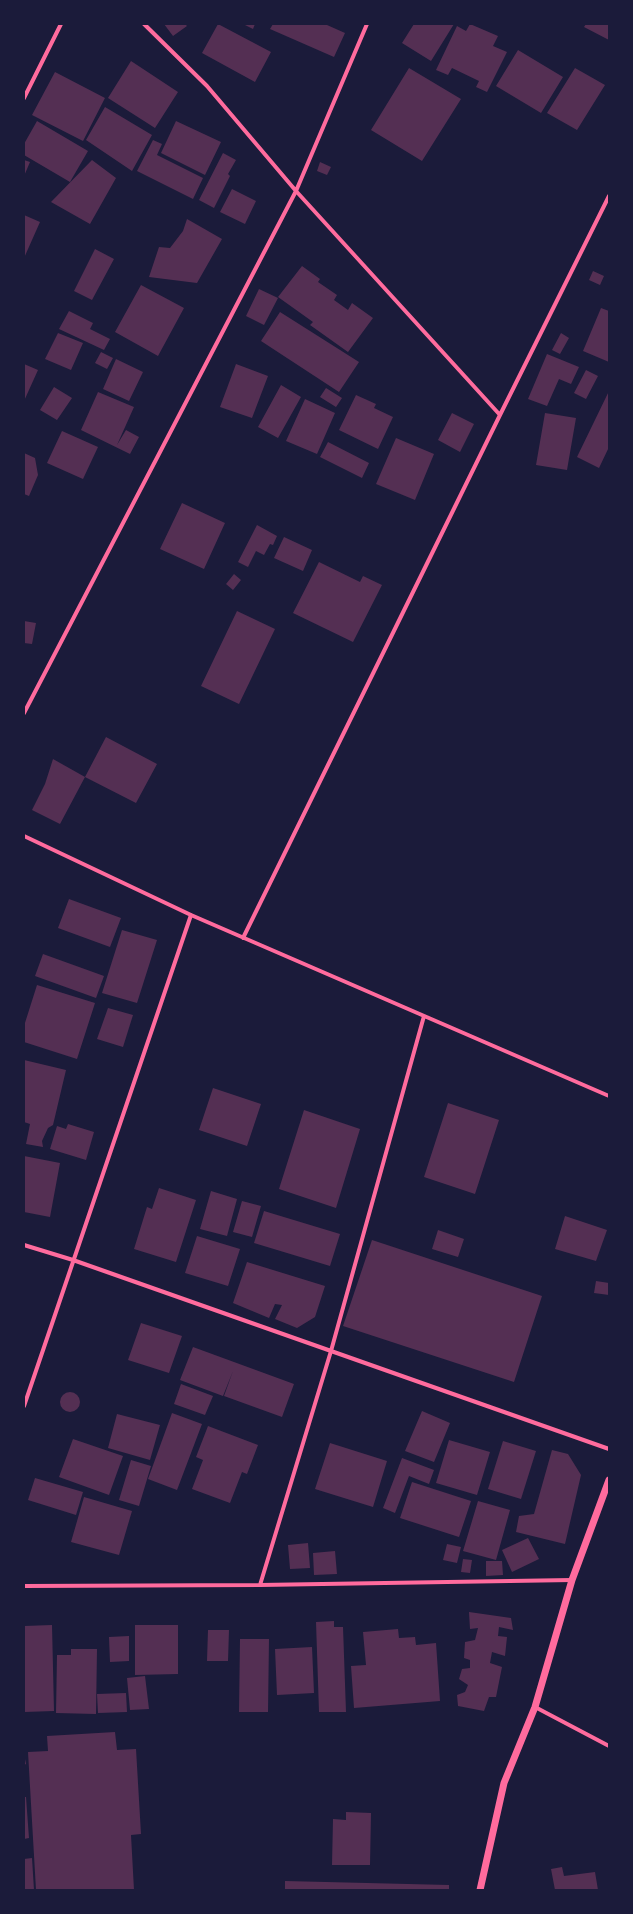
<!DOCTYPE html>
<style>
body{margin:0}
#map{position:relative;width:633px;height:1914px;overflow:hidden;background:#1b1b3a;font-family:"Golos Text",sans-serif}
canvas{display:block}
.frame{position:absolute;inset:0;border:25px solid #1b1b3a;pointer-events:none}
</style>
<div id="map">
<canvas width="633" height="1914"></canvas>
<div class="frame"></div>
</div>
<script>
const g = document.querySelector('canvas').getContext('2d');
g.lineJoin = 'round';
function fillPath(path, color) { g.fillStyle = color; g.fill(path, 'evenodd'); }
const poly = rows => new Path2D(rows.map(r => 'M' + r).join(''));
function stroke(path, color, width, dash) { g.strokeStyle = color; g.lineWidth = width; g.lineCap = dash ? 'butt' : 'round'; g.setLineDash(dash || []); g.stroke(path); }
const building = poly([
 [164,24,185,24,187,26,173,36],
 [218,24,271,52,255,82,202,53],
 [243,24,255,24,253,29],
 [273,24,328,24,327,25,345,33,334,57,270,29],
 [414,24,454,24,431,61,402,43],
 [470,24,498,36,493,46,507,52,487,92,476,87,479,81,452,68,448,75,436,70,457,26,466,31],
 [586,24,609,24,609,40,584,27],
 [518,50,563,77,541,113,496,86],
 [131,61,178,92,155,128,108,98],
 [409,68,461,99,422,161,371,130],
 [575,68,605,85,577,130,547,113],
 [55,72,105,98,83,141,32,115],
 [105,107,152,135,132,171,86,140],
 [37,121,88,151,70,182,24,155,24,144],
 [176,121,221,142,205,175,161,153],
 [153,140,162,144,157,155,203,178,193,199,137,171],
 [223,153,236,160,228,174,230,176,214,208,199,200],
 [24,160,30,162,24,176],
 [92,160,116,178,90,224,51,202],
 [320,162,331,167,327,175,317,171],
 [232,189,256,201,245,224,220,212],
 [24,215,40,222,24,258],
 [187,219,222,239,197,283,149,277,159,247,170,248,183,231],
 [95,249,114,259,92,300,74,291],
 [302,266,320,279,318,282,337,295,334,300,348,310,352,303,373,318,348,352,310,325,313,322,278,297],
 [593,271,604,276,600,285,589,280],
 [141,285,184,308,158,356,115,332],
 [259,289,278,298,264,325,246,316],
 [601,308,609,311,609,362,583,351],
 [69,311,93,323,90,329,110,339,104,350,59,329],
 [280,312,359,362,339,392,261,341],
 [58,333,83,343,71,370,45,359],
 [561,333,569,338,560,354,552,350],
 [101,352,113,358,107,369,95,363],
 [547,354,579,367,571,384,559,379,547,406,528,399],
 [116,359,143,372,129,401,103,389],
 [24,364,38,370,24,401],
 [236,364,268,376,252,418,220,407],
 [586,370,598,376,586,399,574,393],
 [281,385,301,397,278,438,258,427],
 [54,387,72,398,57,420,40,410],
 [326,388,342,398,336,407,320,397],
 [609,391,609,447,599,468,577,457],
 [98,392,134,407,117,445,126,430,139,437,130,454,81,430],
 [356,395,376,404,374,408,393,417,378,449,339,430],
 [305,399,335,413,317,454,286,441],
 [452,413,474,424,460,452,438,440],
 [545,413,576,418,567,470,536,465],
 [62,431,98,447,83,479,47,463],
 [396,438,434,454,415,500,376,484],
 [328,442,369,463,362,478,320,457],
 [24,453,35,458,38,475,29,496,24,494],
 [182,503,225,523,204,569,160,549],
 [257,525,277,536,273,545,270,544,264,555,256,551,248,567,238,562],
 [284,537,312,550,303,571,274,558],
 [319,562,360,582,363,576,382,585,353,642,293,613],
 [234,574,241,580,233,590,226,584],
 [237,611,275,629,239,704,201,686],
 [24,621,36,623,32,644,24,643],
 [106,737,157,764,136,803,85,777],
 [53,759,85,777,60,824,32,810,45,784],
 [69,899,121,918,110,947,58,928],
 [122,930,157,940,137,1003,102,993],
 [43,954,104,976,96,998,35,976],
 [37,985,95,1003,77,1059,24,1042,24,1026],
 [108,1008,133,1015,123,1047,97,1039],
 [24,1060,66,1070,53,1125,48,1128,42,1141,43,1147,26,1144,30,1124,24,1122],
 [213,1088,261,1104,247,1146,199,1130],
 [448,1103,499,1120,475,1194,424,1177],
 [304,1110,360,1129,336,1208,279,1189],
 [68,1124,94,1132,86,1160,50,1149,57,1126,66,1129],
 [24,1156,60,1163,50,1217,24,1212],
 [159,1188,196,1200,176,1262,134,1249,147,1207,152,1209],
 [211,1191,237,1199,227,1236,200,1229],
 [242,1201,261,1206,252,1237,233,1232],
 [264,1211,340,1234,330,1266,254,1243],
 [565,1216,607,1230,596,1261,555,1249],
 [438,1230,464,1239,458,1257,432,1249],
 [197,1236,240,1249,228,1286,185,1273],
 [372,1240,542,1296,514,1382,343,1326],
 [247,1262,325,1286,315,1317,297,1328,275,1319,282,1305,275,1304,269,1318,233,1303],
 [596,1281,609,1283,609,1295,594,1293],
 [141,1323,182,1336,169,1373,128,1360],
 [193,1347,294,1384,282,1417,224,1396,233,1371,223,1396,180,1380],
 [181,1384,213,1396,205,1415,174,1404],
 '60 1402a10 10 0 1 1 20 0a10 10 0 1 1-20 0Z',
 [422,1411,450,1423,434,1462,405,1451],
 [172,1413,202,1424,177,1490,148,1479],
 [117,1414,160,1425,150,1460,108,1448],
 [208,1426,258,1445,247,1474,242,1472,230,1503,192,1489,203,1460,196,1457],
 [73,1439,123,1456,109,1495,59,1477],
 [449,1440,490,1452,477,1495,436,1483],
 [503,1441,536,1451,521,1499,488,1489],
 [330,1443,387,1461,373,1507,315,1489],
 [552,1450,568,1454,581,1475,565,1544,516,1532,519,1516,534,1514],
 [402,1458,434,1470,429,1484,409,1476,395,1513,383,1508],
 [131,1460,151,1466,139,1506,119,1500],
 [35,1478,83,1492,76,1515,28,1500],
 [412,1482,471,1501,459,1537,400,1518],
 [84,1497,132,1511,119,1555,71,1542],
 [478,1501,510,1510,496,1560,463,1551],
 [528,1538,539,1559,512,1572,502,1550],
 [308,1543,310,1568,290,1569,288,1545],
 [447,1544,461,1547,457,1563,443,1560],
 [335,1551,337,1574,314,1575,313,1553],
 [463,1559,472,1560,470,1573,461,1572],
 [486,1561,502,1561,503,1575,486,1576],
 [469,1612,511,1618,513,1630,499,1627,498,1636,507,1637,505,1656,492,1652,490,1663,502,1667,496,1697,489,1697,484,1711,458,1706,457,1695,465,1692,468,1685,459,1679,462,1669,470,1668,470,1660,464,1658,465,1642,475,1640,478,1628,470,1629],
 [334,1621,334,1627,343,1627,346,1712,319,1712,316,1622],
 [52,1625,54,1711,24,1712,24,1626],
 [135,1625,178,1625,178,1674,135,1675],
 [398,1629,399,1638,415,1637,416,1645,436,1643,440,1701,354,1708,351,1666,366,1665,363,1632],
 [208,1630,229,1630,228,1661,207,1661],
 [129,1636,129,1661,110,1662,109,1637],
 [240,1639,269,1639,268,1712,239,1712],
 [312,1647,314,1693,277,1695,275,1649],
 [71,1649,97,1649,96,1714,56,1713,57,1655,71,1655],
 [145,1676,149,1709,130,1710,127,1678],
 [126,1693,127,1712,98,1713,97,1694],
 [115,1732,117,1750,136,1749,141,1834,131,1835,134,1890,36,1890,28,1752,48,1751,47,1736],
 [24,1754,26,1764,24,1765],
 [24,1797,26,1797,29,1838,24,1839],
 [346,1812,371,1813,370,1865,332,1865,333,1819,346,1820],
 [32,1858,34,1890,24,1890,24,1859],
 [562,1867,564,1876,595,1872,598,1890,555,1890,551,1869],
 [285,1881,449,1885,449,1890,285,1890]
]);
const minor = poly([
 [144,24,207,86,296,191,500,415],
 [24,98,61,24],
 [24,713,296,191,367,24],
 [24,836,191,915,609,1096],
 [243,938,500,415,609,196],
 [24,1245,73,1260,609,1449],
 [24,1406,191,915],
 [260,1585,331,1351,424,1016],
 [24,1586,260,1585,572,1580],
 [535,1707,609,1746]
]);
const tertiary = poly([
 [480,1890,504,1783,535,1707,572,1580,609,1480]
]);
fillPath(building, '#542f53');
stroke(minor, '#ff6b9d', 4);
stroke(tertiary, '#ff6b9d', 7);
</script>
